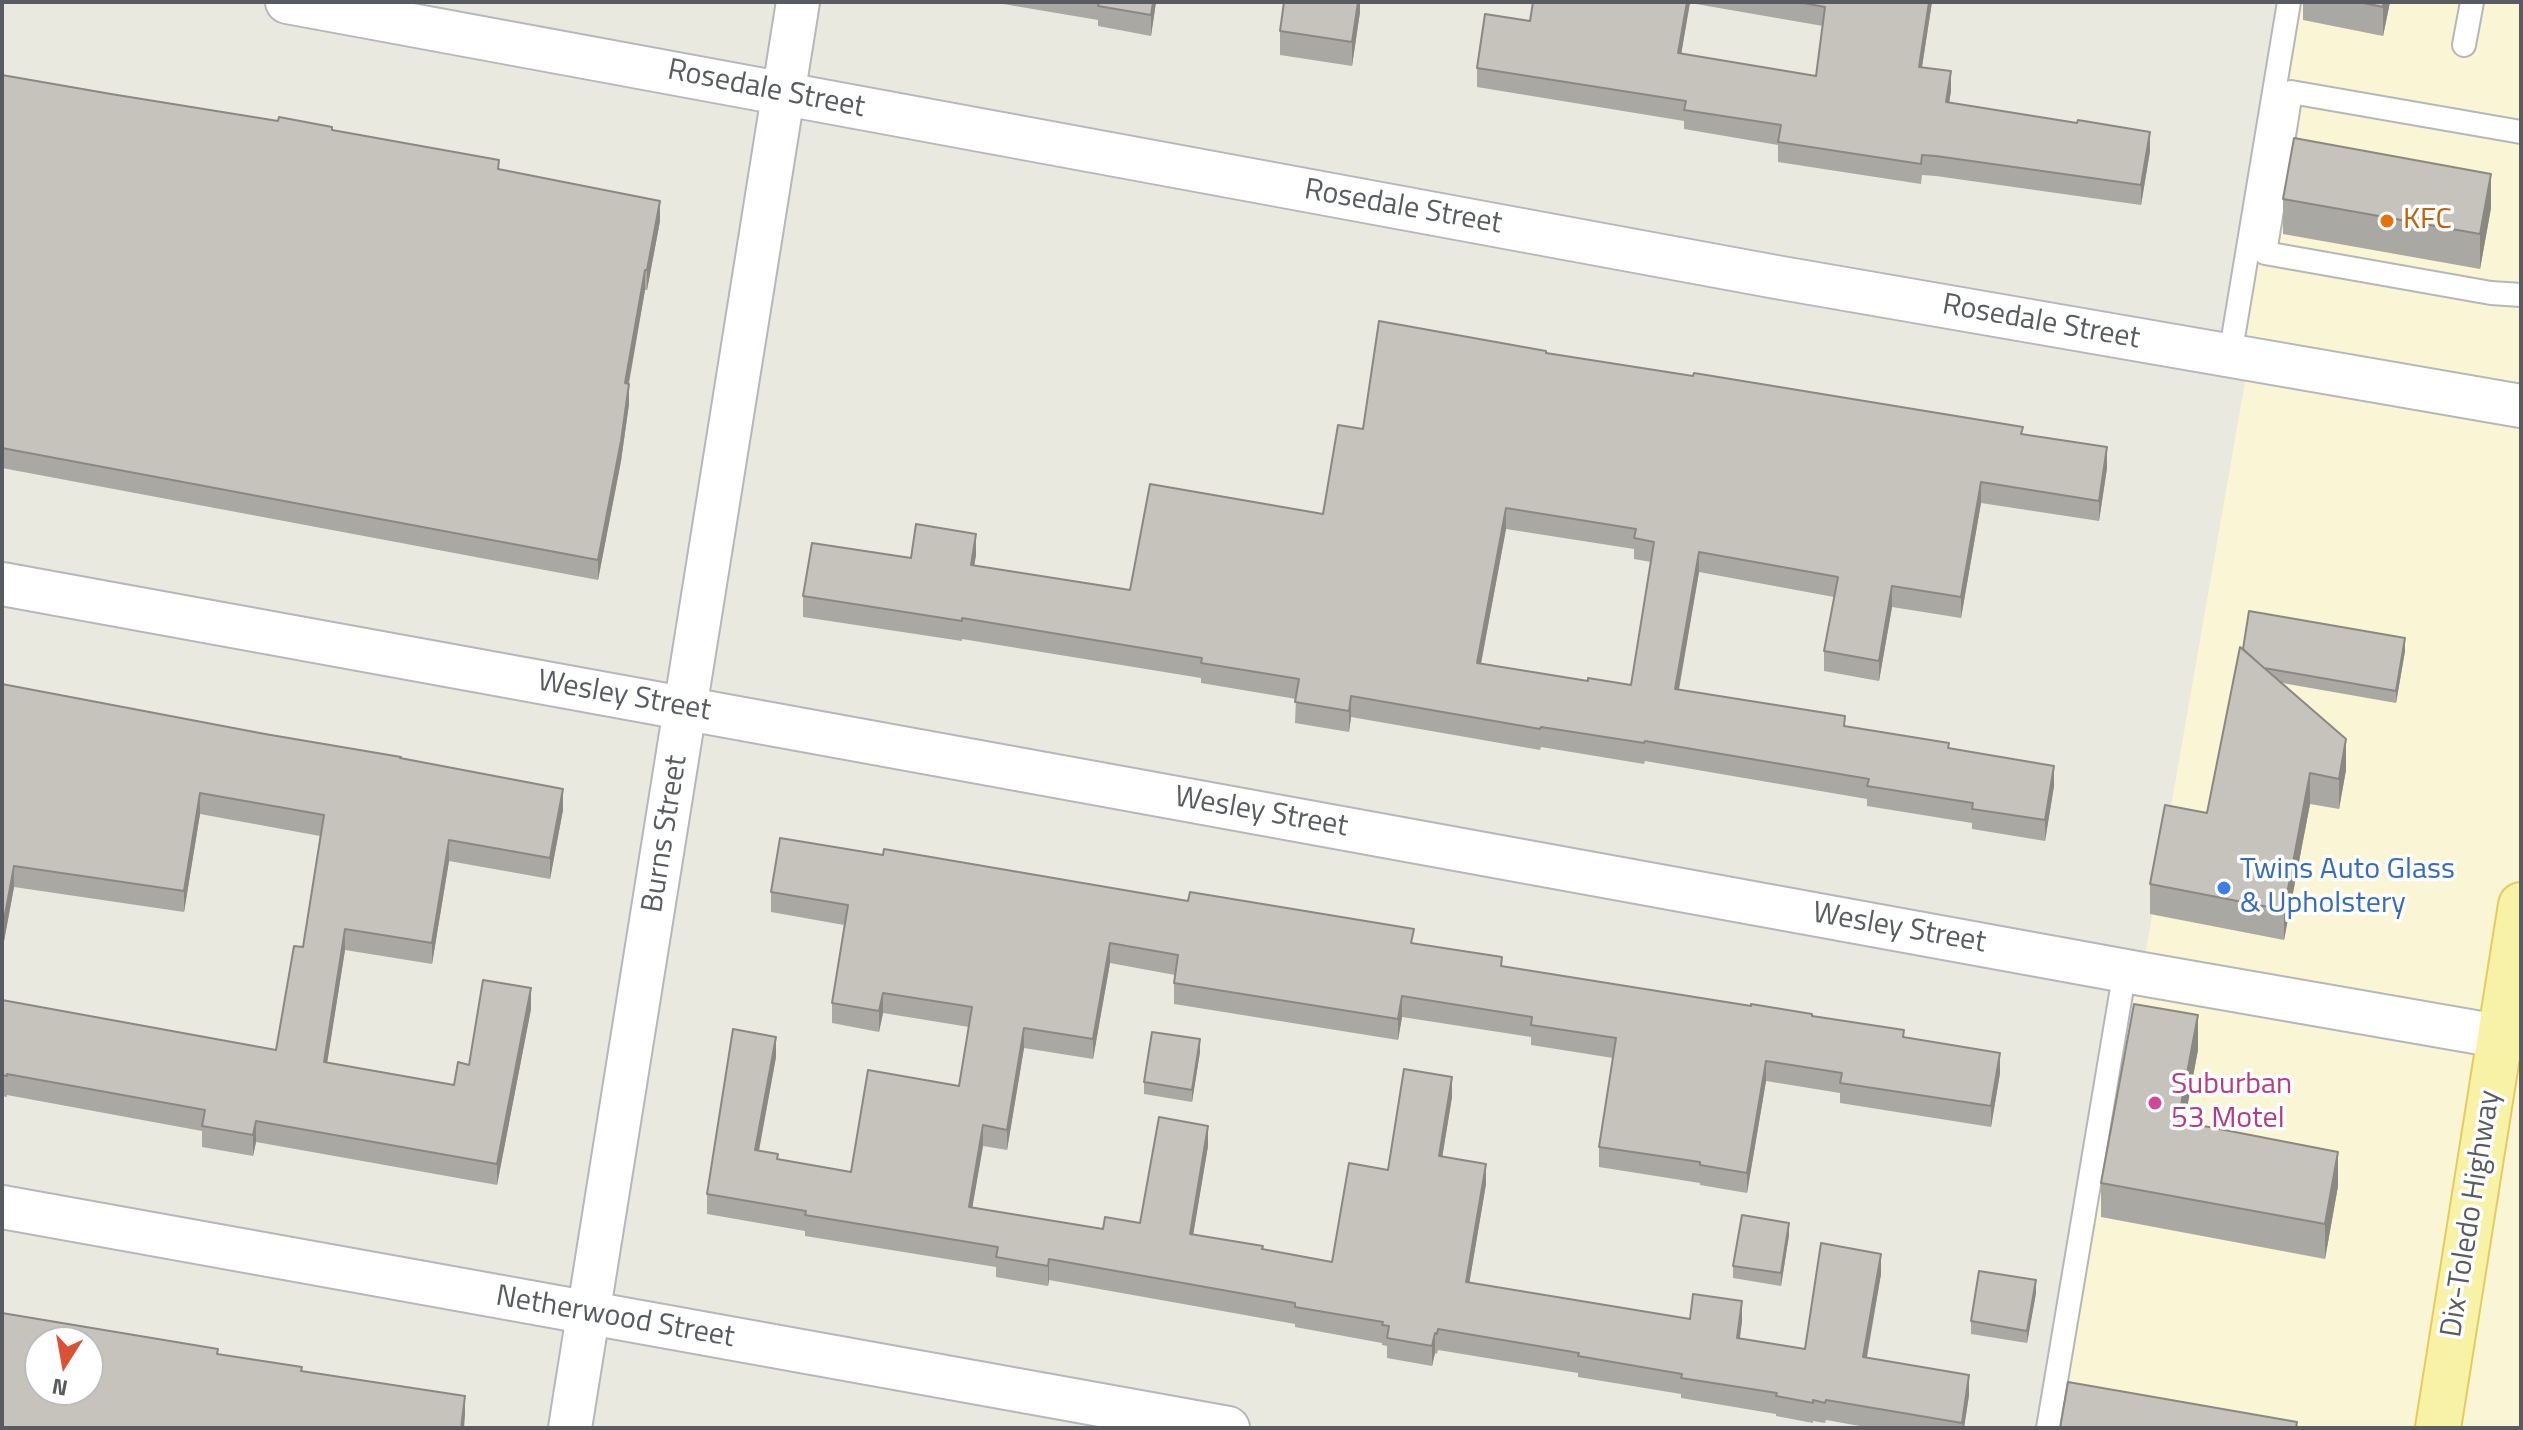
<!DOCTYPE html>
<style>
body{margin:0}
#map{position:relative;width:2523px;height:1430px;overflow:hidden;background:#eae9df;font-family:"Titillium Web",sans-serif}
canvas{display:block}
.frame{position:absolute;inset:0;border:4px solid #585b5f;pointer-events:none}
.north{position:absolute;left:24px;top:1326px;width:80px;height:80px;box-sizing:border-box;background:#fff;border:2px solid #bcbdbf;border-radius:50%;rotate:191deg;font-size:22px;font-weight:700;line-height:32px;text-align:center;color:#585b5f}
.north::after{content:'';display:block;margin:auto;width:28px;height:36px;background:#da5136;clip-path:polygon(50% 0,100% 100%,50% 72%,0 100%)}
</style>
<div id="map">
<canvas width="2523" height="1430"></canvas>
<div class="frame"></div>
<div class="north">N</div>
</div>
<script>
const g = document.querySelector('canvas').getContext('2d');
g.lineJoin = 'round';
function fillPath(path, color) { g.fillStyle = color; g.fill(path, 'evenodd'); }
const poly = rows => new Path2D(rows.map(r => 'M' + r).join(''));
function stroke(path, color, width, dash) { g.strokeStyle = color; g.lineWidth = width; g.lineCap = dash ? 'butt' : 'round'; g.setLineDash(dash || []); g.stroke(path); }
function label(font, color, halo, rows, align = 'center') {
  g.font = font + ' "Titillium Web",sans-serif'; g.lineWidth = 7; g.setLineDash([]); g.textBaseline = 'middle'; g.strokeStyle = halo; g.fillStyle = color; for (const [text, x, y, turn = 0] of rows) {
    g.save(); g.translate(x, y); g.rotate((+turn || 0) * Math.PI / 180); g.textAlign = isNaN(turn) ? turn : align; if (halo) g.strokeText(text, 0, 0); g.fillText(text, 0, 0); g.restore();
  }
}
const commercial = poly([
 [2289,2,2521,2,2521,1428,2048,1428,2125,970,2142,973,2249,359,2230,356]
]);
const lane = poly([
 [2464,45,2472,2],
 [2521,132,2291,92,2265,253,2491,293,2521,295],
 [2230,356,2289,2],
 [2048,1428,2125,970]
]);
const street = poly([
 [287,2,1776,277,2521,406],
 [2,584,2142,974,2521,1040],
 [2,1207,1228,1428],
 [570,1428,798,2]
]);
const primary = poly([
 [2438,1428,2521,905]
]);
const wall = poly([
 [1003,2,1156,2,1151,36,1098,26,1098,20,1003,4],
 [1360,2,1360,12,1352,66,1280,55,1280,31],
 [1533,2,1932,2,1922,67,1951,91,1949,103,2150,151,2141,205,1936,176,1922,175,1921,184,1778,162,1778,145,1684,129,1684,121,1477,87,1477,68,1530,21],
 [1690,3,1823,26,1816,76,1681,54],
 [2303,2,2390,2,2383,36,2303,20],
 [2,75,111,94,332,130,499,169,660,221,647,290,645,290,629,384,629,404,621,461,598,580,2,468],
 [2283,199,2491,208,2480,269,2283,234],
 [1546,353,2023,434,2107,468,2099,521,1981,503,1961,618,1892,607,1879,681,1824,671,1824,651,1834,597,1699,572,1679,690,1949,749,2054,786,2045,841,1972,829,1972,823,1867,806,1867,799,1645,761,1644,764,1541,747,1540,750,1351,717,1349,732,1295,723,1296,699,1201,683,1201,678,962,639,962,641,803,617,803,596,911,558,976,555,974,566,1130,590,1323,514,1363,429],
 [1506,529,1634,549,1634,559,1651,562,1631,685,1588,681,1481,664],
 [2243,649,2405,651,2396,703,2282,683,2346,770,2339,809,2310,804,2284,940,2150,914,2150,884,2207,813],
 [2,684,401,759,563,810,550,879,449,861,432,964,345,950,327,1062,454,1085,469,1065,531,1009,497,1185,256,1142,253,1156,202,1147,202,1131,7,1095,7,1097,2,1096,2,1000,276,1050,303,947,320,836,200,814,184,912,14,887,2,952],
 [771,892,1414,943,1502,966,1812,1016,1904,1037,2000,1073,1991,1127,1840,1103,1840,1093,1766,1081,1747,1193,1700,1185,1700,1183,1599,1167,1599,1147,1613,1058,1531,1045,1531,1037,1402,1017,1398,1040,1174,1004,1174,983,1175,975,1110,963,1093,1059,1024,1048,1007,1150,983,1146,972,1207,1103,1229,1140,1223,1208,1146,1193,1234,1263,1249,1332,1262,1388,1170,1452,1097,1442,1157,1486,1184,1469,1283,1690,1319,1742,1321,1740,1338,1805,1349,1881,1274,1867,1358,1969,1395,1964,1428,1871,1428,1826,1420,1825,1423,1813,1421,1813,1423,1776,1416,1776,1414,1681,1398,1681,1394,1578,1377,1578,1373,1438,1350,1437,1354,1435,1353,1432,1366,1387,1358,1387,1346,1382,1345,1382,1343,1295,1327,1295,1324,1049,1280,1048,1286,996,1277,996,1267,805,1236,805,1231,707,1214,707,1194,776,1057,759,1151,778,1159,851,1172,959,1086,969,1027,883,1013,879,1032,832,1023,832,1003,844,925,771,912],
 [2198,1050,2184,1122,2338,1186,2325,1259,2101,1217,2101,1183],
 [1200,1052,1192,1102,1144,1094,1144,1082],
 [1789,1235,1781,1286,1733,1278,1733,1266],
 [2036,1293,2027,1343,1971,1334,1971,1321]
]);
const shadedWall = poly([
 [1153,2,1156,2,1151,36,1151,15],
 [1358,2,1360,2,1360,12,1352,66,1352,42],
 [1687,2,1690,2,1678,73,1678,53],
 [1929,2,1932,2,1919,86,1919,67],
 [2384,2,2390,2,2383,36,2383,7],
 [1951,71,1951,91,1946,122,1946,102],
 [2150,132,2150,151,2141,205,2141,185],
 [2491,174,2491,208,2480,269,2480,234],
 [660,201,660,221,647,290,647,270],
 [645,270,645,290,625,403,625,383],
 [629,384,629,404,621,461,598,580,598,560],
 [2107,447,2107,468,2099,521,2099,501],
 [1981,482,1981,503,1961,618,1961,597],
 [1506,508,1506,529,1477,684,1477,663],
 [976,534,976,555,971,586,971,565],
 [1699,552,1699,572,1675,710,1675,689],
 [1892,586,1892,607,1879,681,1879,661],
 [2405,638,2405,651,2396,703,2396,691],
 [1351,696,1351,717,1349,732,1349,711],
 [2346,739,2346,770,2339,809,2339,779],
 [2054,766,2054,786,2045,841,2045,820],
 [2310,773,2310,804,2284,940,2284,910],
 [563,789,563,810,550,879,550,858],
 [200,793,200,814,184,912,184,891],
 [449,840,449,861,432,964,432,943],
 [14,866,14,887,2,952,2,931],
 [345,929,345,950,324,1083,324,1062],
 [1110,943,1110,963,1093,1059,1093,1039],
 [531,988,531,1009,497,1185,497,1164],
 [883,993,883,1013,879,1032,879,1011],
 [1402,996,1402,1017,1398,1040,1398,1019],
 [2198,1015,2198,1050,2178,1156,2178,1121],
 [1024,1028,1024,1048,1007,1150,1007,1130],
 [776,1037,776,1057,755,1171,755,1150],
 [1200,1039,1200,1052,1192,1102,1192,1090],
 [2000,1053,2000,1073,1991,1127,1991,1106],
 [1766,1061,1766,1081,1747,1193,1747,1173],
 [1452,1077,1452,1097,1439,1177,1439,1156],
 [256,1121,256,1142,253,1156,253,1135],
 [983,1125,983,1146,969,1227,969,1207],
 [1208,1126,1208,1146,1190,1254,1190,1234],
 [2338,1152,2338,1186,2325,1259,2325,1224],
 [1486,1164,1486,1184,1466,1303,1466,1282],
 [1789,1223,1789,1235,1781,1286,1781,1273],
 [1881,1254,1881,1274,1863,1377,1863,1357],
 [1049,1259,1049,1280,1048,1286,1048,1266],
 [2036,1280,2036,1293,2027,1343,2027,1331],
 [1742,1301,1742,1321,1737,1358,1737,1338],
 [1435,1333,1435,1353,1432,1366,1432,1346],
 [1969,1375,1969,1395,1964,1428,1962,1428],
 [465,1396,465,1415,464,1428,461,1428]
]);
const building = poly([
 [1099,2,1153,2,1151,15,1098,6,1099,2],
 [1284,2,1358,2,1352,42,1280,31,1284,2],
 [1533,2,1687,2,1678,53,1816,76,1825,7,1798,2,1929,2,1919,67,1951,71,1946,102,2077,123,2078,120,2150,132,2141,185,1936,156,1922,155,1921,164,1778,142,1781,125,1684,110,1686,101,1477,68,1485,14,1530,21,1533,2],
 [2359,2,2384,2,2383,7,2359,2],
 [2,75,111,94,278,121,279,117,332,127,332,130,499,160,498,169,660,201,647,270,645,270,625,383,629,384,621,441,598,560,2,448,2,75],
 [2294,138,2491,174,2480,234,2283,199,2294,138],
 [1379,321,1546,351,1546,353,1693,376,1694,373,2023,427,2021,434,2107,447,2099,501,1981,482,1961,597,1892,586,1879,661,1824,651,1838,577,1699,552,1675,689,1845,716,1844,726,1949,743,1948,748,2054,766,2045,820,1972,809,1973,803,1867,786,1869,779,1645,741,1644,743,1541,727,1540,729,1351,696,1349,711,1295,702,1299,679,1201,663,1202,658,962,618,962,621,803,596,812,543,911,558,916,524,976,534,971,565,1130,590,1150,484,1323,514,1338,425,1363,429,1379,321],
 [1506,508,1636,529,1634,538,1654,542,1631,685,1588,678,1588,681,1477,663,1506,508],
 [2249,611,2405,638,2396,691,2264,668,2243,649,2249,611],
 [2240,647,2346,739,2339,779,2310,773,2284,910,2150,884,2165,805,2207,813,2240,647],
 [2,684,265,734,401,757,400,758,563,789,550,858,449,840,432,943,345,929,324,1062,454,1085,458,1062,469,1065,483,980,531,988,497,1164,256,1121,253,1135,202,1126,205,1110,7,1074,7,1076,2,1075,2,1000,276,1050,294,946,303,947,324,815,200,793,184,891,14,866,2,931,2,684],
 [780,838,883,855,884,849,1188,901,1190,892,1414,929,1411,943,1502,957,1501,966,1751,1006,1751,1004,1812,1014,1812,1016,1904,1030,1903,1037,2000,1053,1991,1106,1840,1083,1842,1073,1766,1061,1747,1173,1700,1165,1700,1162,1599,1147,1616,1038,1531,1025,1532,1017,1402,996,1398,1019,1174,983,1178,955,1110,943,1093,1039,1024,1028,1007,1130,983,1125,969,1207,1103,1229,1105,1217,1140,1223,1159,1117,1208,1126,1190,1234,1263,1246,1262,1249,1332,1262,1349,1163,1388,1170,1404,1069,1452,1077,1439,1156,1486,1164,1466,1282,1690,1319,1693,1294,1742,1301,1737,1338,1805,1349,1821,1243,1881,1254,1863,1357,1969,1375,1962,1423,1826,1400,1825,1403,1813,1400,1813,1403,1776,1396,1777,1393,1681,1378,1682,1374,1578,1356,1579,1353,1438,1329,1437,1334,1435,1333,1432,1346,1387,1338,1389,1326,1382,1325,1383,1322,1295,1307,1295,1303,1049,1259,1048,1266,996,1257,998,1247,805,1215,806,1211,707,1194,733,1029,776,1037,755,1150,778,1154,777,1159,851,1172,868,1070,959,1086,972,1007,883,993,879,1011,832,1003,848,905,771,892,780,838],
 [2134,1004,2198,1015,2178,1121,2338,1152,2325,1224,2101,1183,2134,1004],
 [1152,1032,1200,1039,1192,1090,1144,1082,1152,1032],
 [1742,1215,1789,1223,1781,1273,1733,1266,1742,1215],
 [1979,1271,2036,1280,2027,1331,1971,1321,1979,1271],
 [2,1313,218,1349,217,1354,302,1367,301,1371,465,1396,461,1428,2,1428,2,1313],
 [40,1342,88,1342,88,1390,40,1390,40,1342],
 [2068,1382,2297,1422,2296,1428,2060,1428,2068,1382]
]);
const markers = [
 [2387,221,8,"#e8710a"],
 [2224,888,8,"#3f7fe0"],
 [2155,1103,8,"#d1479c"]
];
const streetNames = [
 ["Rosedale Street",766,90,11],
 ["Rosedale Street",1403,208,10],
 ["Rosedale Street",2041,323,10],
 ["Wesley Street",624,697,10],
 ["Wesley Street",1261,813,10],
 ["Burns Street",666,834,-81],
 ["Wesley Street",1899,929,10],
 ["Dix-Toledo Highway",2472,1214,-81],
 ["Netherwood Street",615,1318,10]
];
const foodNames = [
 ["KFC",2403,221]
];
const shopNames = [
 ["Twins Auto Glass",2240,871],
 ["& Upholstery",2240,905]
];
const hotelNames = [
 ["Suburban",2171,1086],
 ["53 Motel",2171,1120]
];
fillPath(commercial, '#faf5d5');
stroke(lane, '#b5b7bb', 26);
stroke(street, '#b5b7bb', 46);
stroke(primary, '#e5cb5e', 48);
stroke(lane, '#fff', 22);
stroke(street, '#fff', 42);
stroke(primary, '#f8f2a7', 44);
fillPath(wall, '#aaa8a2');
fillPath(shadedWall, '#8b8884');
fillPath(building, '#c6c3bc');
stroke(building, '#8b8884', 2);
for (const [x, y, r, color] of markers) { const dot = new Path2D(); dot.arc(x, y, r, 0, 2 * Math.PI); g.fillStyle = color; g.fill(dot); stroke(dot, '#fff', 3); }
label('30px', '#585b5f', '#fff', streetNames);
label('30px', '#c56008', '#fff', foodNames, 'left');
label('30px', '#366cbe', '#fff', shopNames, 'left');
label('30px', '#b23c85', '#fff', hotelNames, 'left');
</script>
